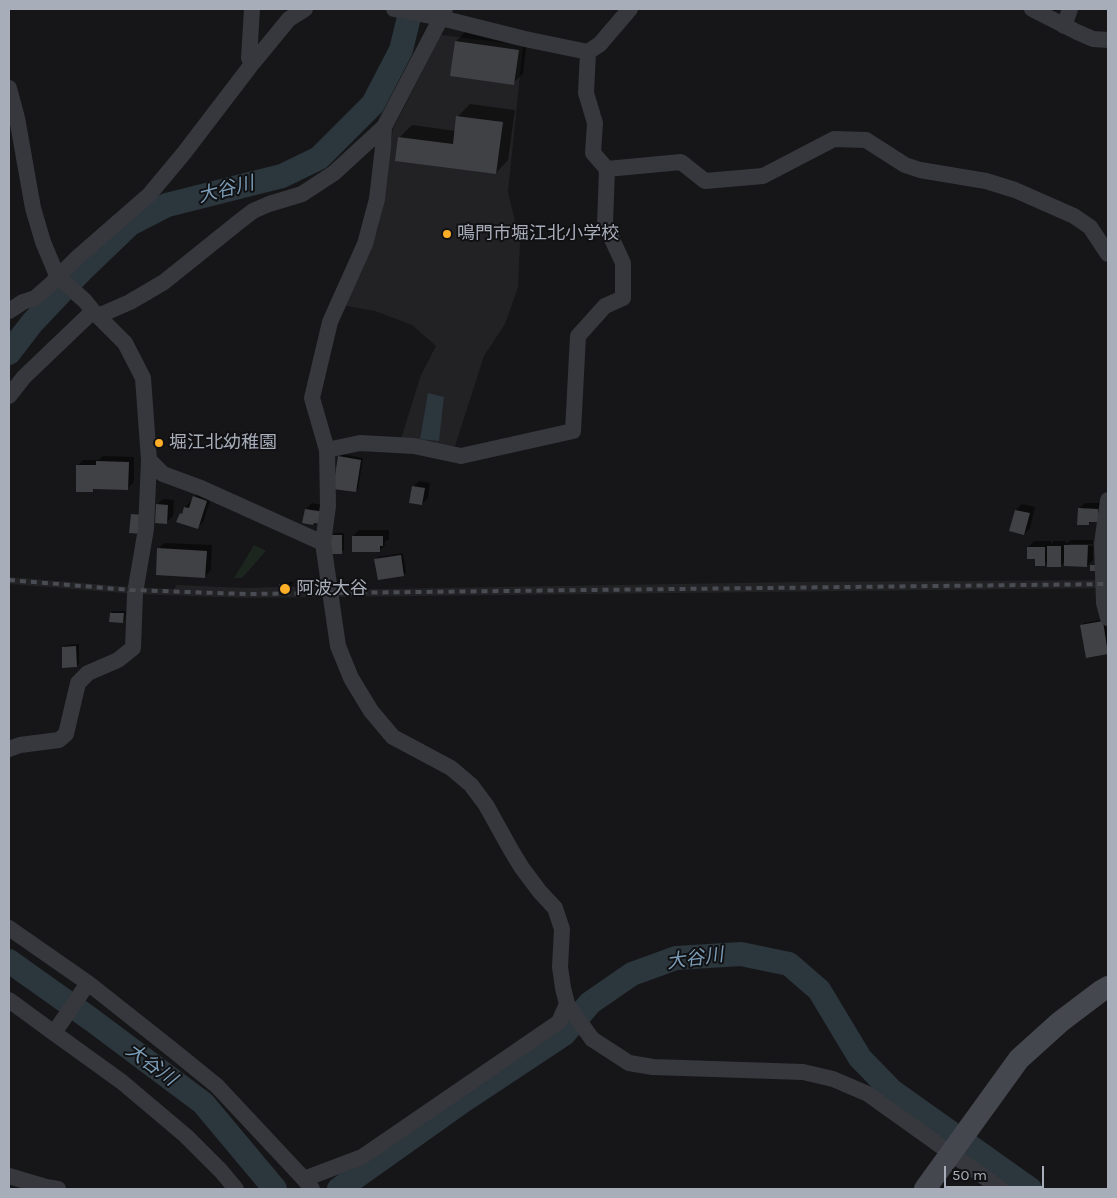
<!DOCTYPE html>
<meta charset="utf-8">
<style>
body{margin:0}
#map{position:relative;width:1117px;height:1198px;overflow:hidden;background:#161618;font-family:Karla,sans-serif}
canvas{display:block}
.frame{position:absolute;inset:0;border:10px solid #a7adb9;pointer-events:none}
.scale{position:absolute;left:944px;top:1166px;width:100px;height:22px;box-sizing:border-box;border:2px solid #a7adb9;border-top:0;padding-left:6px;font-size:15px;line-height:18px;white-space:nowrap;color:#a7adb9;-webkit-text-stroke:4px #111113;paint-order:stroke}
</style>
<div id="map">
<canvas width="1117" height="1198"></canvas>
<div class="frame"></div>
<div class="scale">50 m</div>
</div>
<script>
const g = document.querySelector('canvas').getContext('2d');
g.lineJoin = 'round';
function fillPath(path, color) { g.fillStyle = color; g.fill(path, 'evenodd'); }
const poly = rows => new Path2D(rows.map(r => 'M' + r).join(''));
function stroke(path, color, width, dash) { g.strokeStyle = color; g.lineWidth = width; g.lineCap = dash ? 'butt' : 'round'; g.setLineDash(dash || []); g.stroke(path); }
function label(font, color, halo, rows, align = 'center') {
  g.font = font + ' Karla,"Noto Sans JP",sans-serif'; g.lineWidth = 4; g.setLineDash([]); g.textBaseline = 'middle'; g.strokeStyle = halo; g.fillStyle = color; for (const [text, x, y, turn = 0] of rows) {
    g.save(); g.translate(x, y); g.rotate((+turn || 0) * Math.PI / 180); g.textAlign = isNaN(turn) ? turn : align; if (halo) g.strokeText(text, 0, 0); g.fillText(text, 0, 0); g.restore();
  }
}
const built = poly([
 [441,35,523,45,508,192,520,241,518,287,505,324,484,356,455,446,400,442,421,375,436,346,412,325,375,311,341,305,378,228,393,129],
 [9,577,131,587,175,589,176,585,246,588,279,587,279,584,290,584,291,587,318,587,319,590,797,582,1108,580,1108,588,247,598,135,594,9,584]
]);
const green = poly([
 [254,545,266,551,242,578,234,578]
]);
const water = poly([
 [428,393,444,397,439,441,420,439]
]);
const shadow = poly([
 [465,32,527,41,523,74,513,83,456,41],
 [470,104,515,110,508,160,496,173,399,138,412,125,456,131,457,117],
 [342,454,363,458,358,489,355,491,339,457],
 [103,456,134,457,134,482,128,488,96,488,92,491,77,466,83,460,99,460],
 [419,481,430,483,428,498,422,504,413,487],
 [200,491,212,495,203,522,197,528,181,514,184,510,185,507,191,501,192,502,194,497],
 [163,499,174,500,173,516,167,522,157,505],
 [312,503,330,507,328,517,306,509],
 [1085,503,1104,503,1103,514,1092,520,1089,524,1079,509],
 [1022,504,1035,507,1030,528,1024,534,1016,510],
 [359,530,389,530,389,539,385,542,385,545,379,551,353,536],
 [335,533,344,533,344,550,341,552,332,536],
 [1071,540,1093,540,1093,544,1069,544,1069,546,1093,546,1093,560,1087,566,1065,561,1060,566,1048,561,1045,564,1036,558,1028,547,1034,541,1051,541,1051,544,1054,541,1066,541,1066,544],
 [164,543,212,545,211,570,205,576,158,549],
 [403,553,406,572,404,575,376,560,378,557],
 [283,582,293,582,293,584,290,586,281,585],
 [113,611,126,611,125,619,123,621,111,613],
 [1105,619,1108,636,1108,652,1087,656,1082,626,1084,623],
 [79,644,79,664,77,666,63,647,66,645]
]);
const river = poly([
 [9,353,32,323,82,270,130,224,167,205,282,176,319,158,373,104,401,50,411,9],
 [9,961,92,1020,203,1103,275,1189],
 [339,1189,463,1101,564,1034,590,1003,632,974,676,958,741,954,789,964,819,990,860,1058,892,1091,1030,1189]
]);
const building = poly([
 [455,41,519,50,514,85,450,76],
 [456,116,503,122,496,174,395,161,398,137,453,144],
 [338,456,361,460,356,492,333,489],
 [96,461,129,462,128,490,93,489,93,492,76,492,76,465,96,465],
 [412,486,425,488,422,505,409,503],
 [193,496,207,501,198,529,176,522,180,513,182,514,184,507,189,508],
 [156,504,168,505,167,524,155,523],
 [1078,508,1098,509,1098,522,1089,522,1089,525,1077,525],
 [305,509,325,512,323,524,314,523,313,525,302,523],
 [1015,510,1030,513,1024,535,1009,531],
 [131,514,144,515,142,534,129,533],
 [331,535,342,535,342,554,331,554],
 [352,536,383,536,383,546,380,546,380,552,352,552],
 [1064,545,1088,545,1087,567,1064,566],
 [1047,546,1061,546,1061,567,1047,567],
 [1027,547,1045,547,1045,566,1035,566,1035,559,1027,559],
 [157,548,207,551,205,578,156,575],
 [401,555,404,576,378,580,374,559],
 [1090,565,1100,565,1100,571,1090,571],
 [279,584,290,584,290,587,279,587],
 [110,613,124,613,123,623,109,622],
 [1103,621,1108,654,1086,658,1080,625],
 [76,646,77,667,62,668,62,647]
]);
const street = poly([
 [252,9,249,58,252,64],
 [394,9,441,18,525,39,588,52,600,44,611,31,630,9],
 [445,9,441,18,384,127,383,147,377,199,365,244,330,322,312,398,327,450,328,506,323,543,338,646,351,678,371,711,393,737,451,768,471,785,486,805,511,850,522,868,540,892,555,908,562,929,560,967,563,988,567,1004,592,1039,629,1063,653,1067,803,1072,833,1079,868,1094,1001,1189],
 [1032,9,1077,32,1093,39,1108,40],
 [1064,26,1070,9],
 [9,88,17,118,33,208,43,242,58,278,63,281,85,301,93,311,125,343,143,378,149,460,146,529,136,587],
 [607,169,681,162,705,181,763,176,834,139,866,140,905,165,920,170,986,181,1015,190,1074,216,1090,227,1108,254],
 [9,311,23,302,35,298,50,285,78,257,149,195,184,153,252,64,289,19,305,9],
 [98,316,130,302,164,282,240,221,253,211,269,204,302,194,334,173,384,127],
 [9,396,24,377,93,311],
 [327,450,360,443,414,446,461,456,573,431,578,336,605,306,623,298,623,263,605,224,607,169,593,153,595,123,586,93,588,52],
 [149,460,163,474,201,488,323,543],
 [1108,500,1102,544,1104,603,1108,618],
 [9,749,20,745,59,740,66,734,78,683,88,673,118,660,133,648,135,594],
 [9,928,88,983,174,1051,217,1086,304,1179,312,1189],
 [88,983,54,1033,122,1082,186,1136,221,1171,236,1189],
 [9,1000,54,1033],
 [9,1176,46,1187,58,1189],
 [304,1179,362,1157,559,1022,567,1004]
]);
const secondary = poly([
 [925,1189,1019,1059,1060,1022,1101,991,1108,987]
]);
const rail = poly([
 [9,580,130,590,246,594,1108,584]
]);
const markers = [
 [447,234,5,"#ffae27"],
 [159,443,5,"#ffae27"],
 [285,589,6,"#ffae27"]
];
const poiNames = [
 ["鳴門市堀江北小学校",457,234],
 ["堀江北幼稚園",169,443],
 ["阿波大谷",296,589]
];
const waterNames = [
 ["大谷川",226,190,-14],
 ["大谷川",695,959,-8],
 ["大谷川",151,1065,36]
];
fillPath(built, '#222225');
fillPath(green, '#1d261e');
fillPath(water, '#2b363d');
fillPath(shadow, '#0007');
stroke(river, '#2b363d', 24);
fillPath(building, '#404145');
stroke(street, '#36383d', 16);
stroke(secondary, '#44474e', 22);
stroke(rail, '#494c53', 4, [6, 5]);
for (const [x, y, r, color] of markers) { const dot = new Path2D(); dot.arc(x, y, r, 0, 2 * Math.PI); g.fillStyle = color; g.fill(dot); stroke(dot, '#111113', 2); }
label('18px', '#a7adb9', '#111113', poiNames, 'left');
label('italic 19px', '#7b9db7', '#111113', waterNames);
</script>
